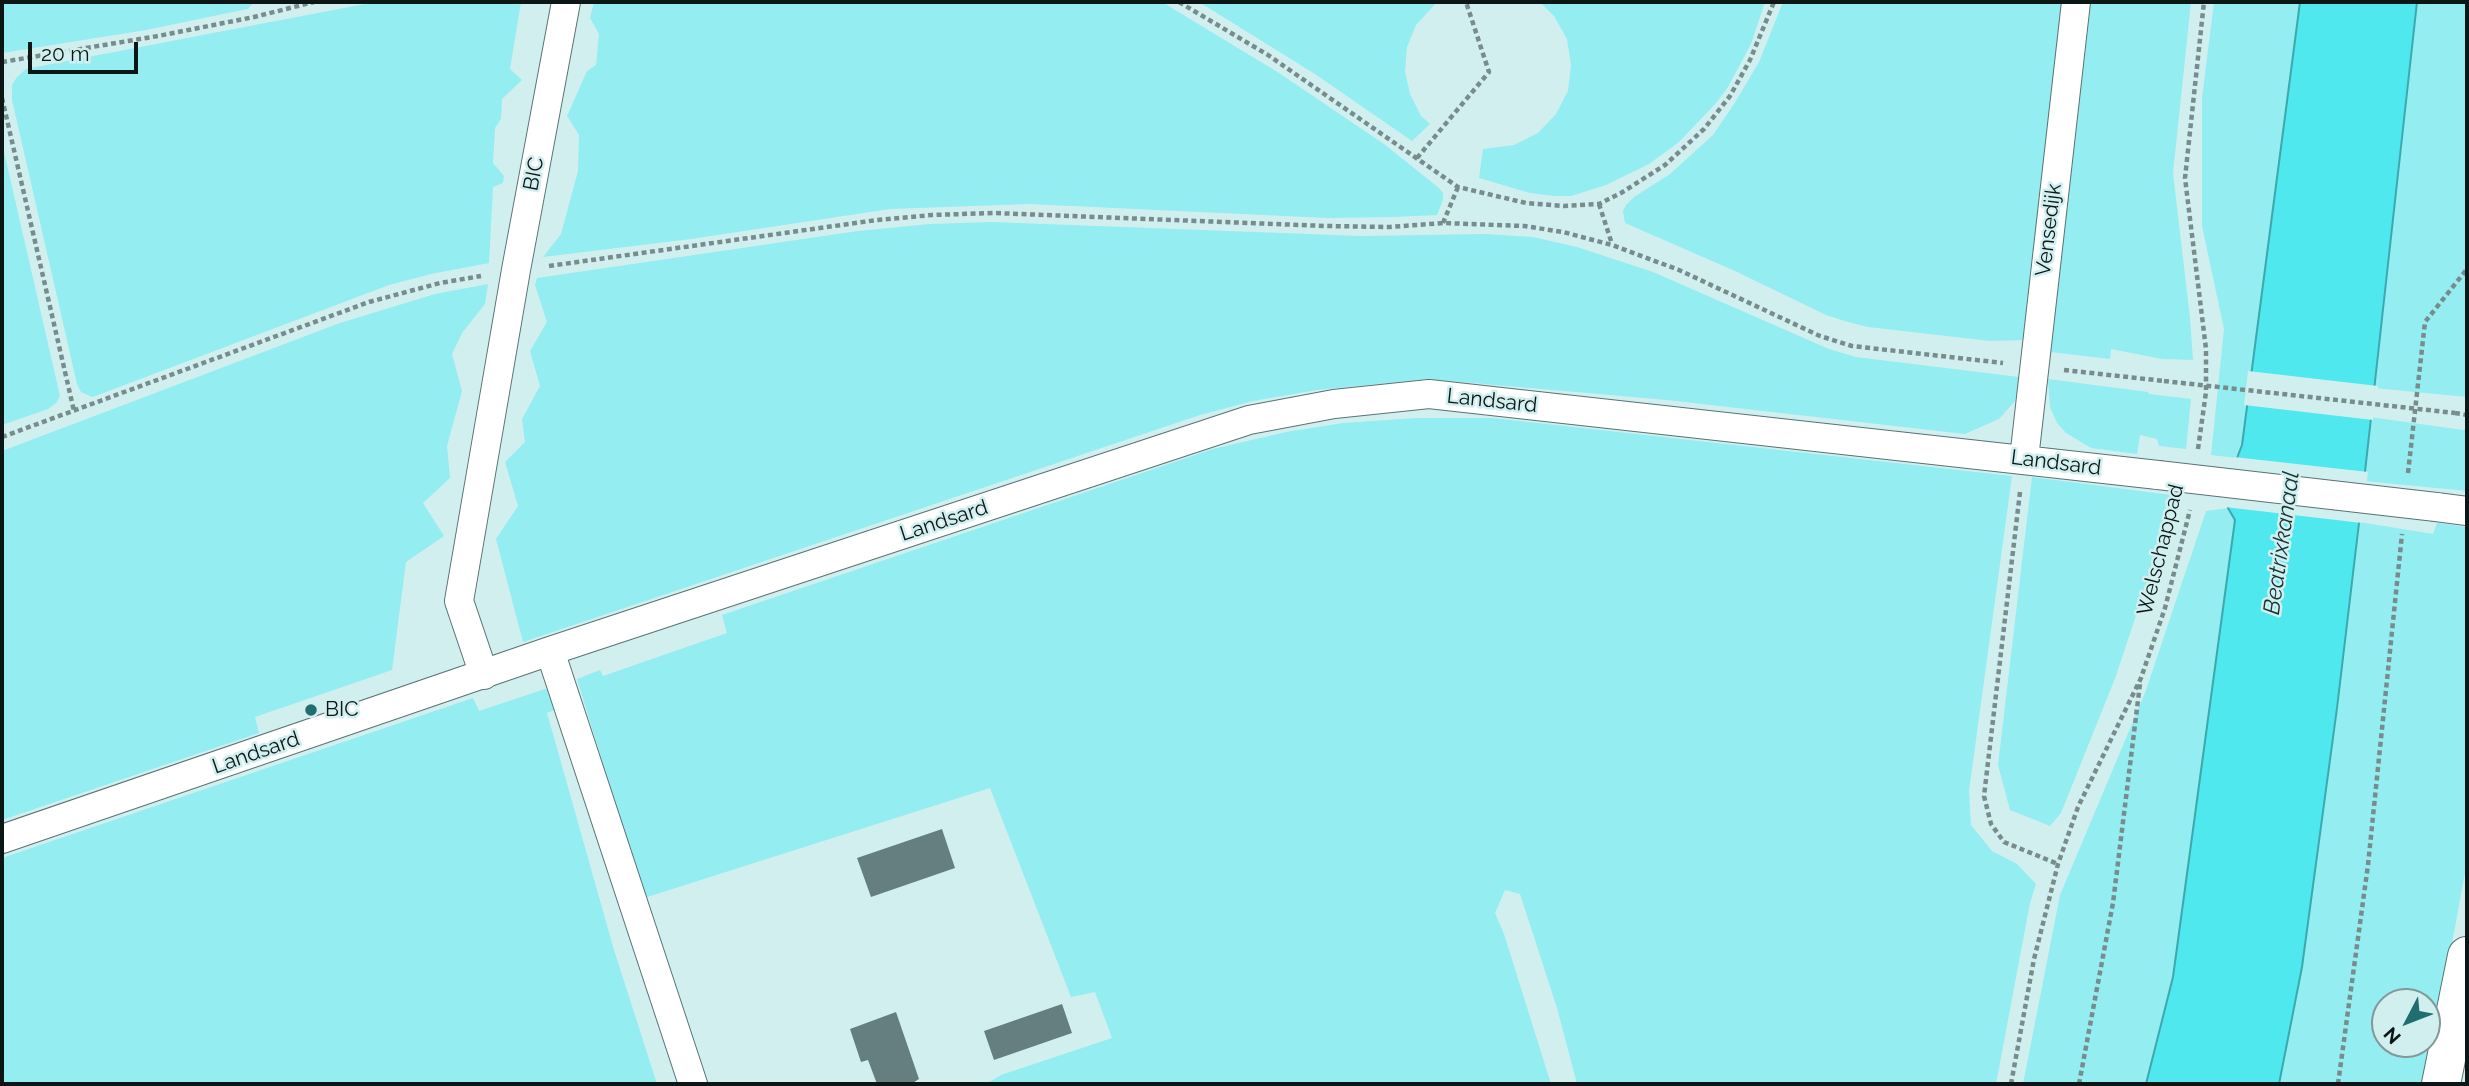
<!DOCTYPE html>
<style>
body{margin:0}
#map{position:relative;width:2469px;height:1086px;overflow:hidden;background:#d2eff0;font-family:Raleway,sans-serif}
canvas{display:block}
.frame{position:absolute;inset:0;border:4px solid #0c1616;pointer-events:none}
.north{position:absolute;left:2371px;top:988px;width:70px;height:70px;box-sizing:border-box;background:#d2eff0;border:2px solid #839899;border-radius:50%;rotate:228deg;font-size:19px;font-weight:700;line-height:28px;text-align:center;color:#0c1616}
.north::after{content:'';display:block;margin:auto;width:24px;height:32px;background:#226d70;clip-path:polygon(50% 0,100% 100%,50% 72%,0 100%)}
.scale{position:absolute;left:28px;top:42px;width:110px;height:32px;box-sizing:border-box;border:4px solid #0c1616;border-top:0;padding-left:9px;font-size:21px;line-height:24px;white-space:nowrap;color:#0c1616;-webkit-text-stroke:5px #d2eff0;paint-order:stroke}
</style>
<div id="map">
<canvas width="2469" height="1086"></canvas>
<div class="frame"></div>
<div class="north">N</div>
<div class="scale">20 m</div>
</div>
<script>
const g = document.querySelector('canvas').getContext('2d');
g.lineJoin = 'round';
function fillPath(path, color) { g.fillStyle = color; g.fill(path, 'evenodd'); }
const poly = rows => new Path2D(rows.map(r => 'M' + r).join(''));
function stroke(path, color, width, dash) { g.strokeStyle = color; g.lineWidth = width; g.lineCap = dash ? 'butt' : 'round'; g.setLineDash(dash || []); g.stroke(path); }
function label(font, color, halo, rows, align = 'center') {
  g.font = font + ' Raleway,sans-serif'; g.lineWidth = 5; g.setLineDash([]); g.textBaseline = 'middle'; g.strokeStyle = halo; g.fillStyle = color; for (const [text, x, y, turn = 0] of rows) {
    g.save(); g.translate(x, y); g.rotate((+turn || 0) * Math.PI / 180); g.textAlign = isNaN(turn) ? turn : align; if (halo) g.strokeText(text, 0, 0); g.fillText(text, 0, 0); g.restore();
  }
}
const green = poly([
 [2,2,254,2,248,9,228,13,146,30,2,53],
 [375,2,521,2,510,69,522,80,502,99,501,119,495,128,493,163,504,176,503,183,493,187,489,263,431,274,389,285,98,395,92,397,81,392,77,384,12,100,12,85,17,77,26,69,36,67],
 [594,2,1162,2,1279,73,1384,144,1439,188,1443,193,1443,200,1437,215,1393,217,1327,218,1029,204,890,209,691,239,543,257,561,234,578,171,579,135,567,116,587,71,596,65,599,34,590,18],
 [1199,2,1437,2,1416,25,1407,47,1405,71,1410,94,1421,116,1430,124,1412,141,1315,74],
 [1540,2,1765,2,1751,44,1728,87,1717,102,1679,142,1649,164,1606,185,1571,196,1554,196,1530,193,1479,178,1483,149,1514,145,1538,133,1556,114,1568,91,1571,65,1567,39,1554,16],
 [1783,2,2064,2,2024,340,1990,341,1868,327,1848,322,1826,315,1735,271,1625,223,1623,211,1626,205,1634,197,1670,174,1713,135,1736,101,1759,62],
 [2091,2,2191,2,2173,173,2190,318,2193,360,2162,359,2111,349,2110,359,2050,352],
 [2214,2,2300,2,2242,445,2237,458,2211,455,2224,329,2202,226,2202,98],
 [2417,2,2467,2,2467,397,2374,388],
 [2,143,60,396,56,403,48,409,2,425],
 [991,222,1361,236,1485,234,1533,237,1577,247,1653,272,1829,349,1856,357,2019,377,2018,389,2015,401,1999,419,1965,434,1667,400,1427,379,1317,390,1253,401,1200,415,523,642,496,539,518,506,505,462,525,442,522,419,540,386,530,351,547,322,535,285,537,278,858,231,930,224],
 [488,284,485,304,462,333,452,354,462,391,447,446,450,478,423,503,444,536,406,562,392,670,255,717,259,733,2,820,2,451,340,323,435,294],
 [2048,379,2148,392,2149,394,2191,399,2186,449,2159,446,2157,439,2140,435,2137,454,2091,448,2066,433,2057,423,2050,407],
 [2370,417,2463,430,2467,428,2467,491,2364,481],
 [1416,418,1493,418,2012,476,1969,791,1971,825,1992,851,2017,864,2036,884,2030,903,1996,1084,1577,1084,1557,1008,1520,894,1505,890,1495,913,1504,934,1551,1084,986,1084,1001,1075,1112,1038,1095,992,1071,997,990,788,644,898,577,679,600,670,603,676,727,633,722,615,1213,449,1286,432,1343,423],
 [2032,477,2171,495,2166,525,2116,676,2061,813,2050,826,2010,810,1998,765],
 [2228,508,2235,520,2173,977,2146,1084,2023,1084,2060,895,2145,693,2206,511],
 [2359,522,2433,534,2437,523,2467,527,2467,862,2426,1084,2279,1084,2302,967,2337,708],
 [2385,1002,2427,1002,2427,1044,2385,1044],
 [557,685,565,706,547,713,614,950,657,1084,2,1084,2,858,473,698,479,711]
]);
const water = poly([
 [2300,2,2417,2,2364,481,2337,708,2302,967,2279,1084,2146,1084,2173,977,2235,520,2228,508,2237,458,2242,445,2300,2]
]);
const pier = poly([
 [2248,371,2378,386,2373,420,2244,405],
 [2234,457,2368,472,2362,523,2225,507]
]);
const building = poly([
 [942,829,955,868,871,897,857,858],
 [1062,1004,1072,1033,994,1060,984,1031],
 [896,1012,919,1079,911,1084,877,1084,868,1060,861,1062,850,1029]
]);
const path = poly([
 [1179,2,1268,55,1458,187,1526,203,1564,206,1599,204,1621,193,1665,165,1704,129,1730,96,1750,60,1774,2],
 [2,62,158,36,254,17,314,2],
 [2,98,74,411],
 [1417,158,1489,72,1466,2],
 [1599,204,1612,244],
 [1443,223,1458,187],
 [549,266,877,220,932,215,994,213,1326,226,1390,227,1443,223,1524,226,1563,232,1612,245,1679,270,1820,336,1852,346,2003,363],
 [2064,370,2164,381],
 [2455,413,2467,415],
 [2,437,369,302,440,283,481,276],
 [2198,449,2206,392,2206,349,2185,178,2204,2],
 [2408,473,2425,322,2467,269],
 [2020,492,1984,796,1991,824,2004,842,2058,864],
 [2011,1084,2034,959,2058,864,2078,807,2141,678,2165,608,2190,510],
 [2079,1084,2113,903,2140,684],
 [2338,1084,2368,865,2402,534]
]);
const street = poly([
 [2024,459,2076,2],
 [2436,507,2467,511],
 [550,651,693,1084],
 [484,675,459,601,516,270,566,2],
 [2,839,550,651,1249,420,1334,404,1429,394,2158,475]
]);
const secondary = poly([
 [2441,1084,2467,956]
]);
const pathBridge = poly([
 [2164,381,2455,413]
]);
const streetBridge = poly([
 [2158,475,2436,507]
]);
const markers = [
 [311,710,7,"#226d70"]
];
const streetNames = [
 ["BIC",534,174,-79],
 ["Vensedijk",2049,230,-83],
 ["Landsard",1492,401,6],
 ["Landsard",2056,463,7],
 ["Landsard",944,521,-18],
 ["Welschappad",2161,550,-76],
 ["Landsard",256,753,-19]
];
const poiNames = [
 ["BIC",325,710]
];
const waterNames = [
 ["Beatrixkanaal",2282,543,-82]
];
fillPath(green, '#93edf1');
fillPath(water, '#4fe8ee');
stroke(water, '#3ba9ad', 2);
fillPath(pier, '#d2eff0');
fillPath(building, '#657f80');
stroke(street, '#597374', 30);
stroke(secondary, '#597374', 40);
stroke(path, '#788c8d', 4.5, [5, 3.5]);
stroke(street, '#fff', 28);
stroke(secondary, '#fff', 38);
stroke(streetBridge, '#597374', 30, []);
stroke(pathBridge, '#788c8d', 4.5, [5, 3.5]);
stroke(streetBridge, '#fff', 28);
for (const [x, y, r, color] of markers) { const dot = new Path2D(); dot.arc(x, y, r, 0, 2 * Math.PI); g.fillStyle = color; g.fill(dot); stroke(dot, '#d2eff0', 2.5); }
label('21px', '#0c1616', '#d2eff0', streetNames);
label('21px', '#0c1616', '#d2eff0', poiNames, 'left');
label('italic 23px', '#173031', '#d2eff0', waterNames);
</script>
